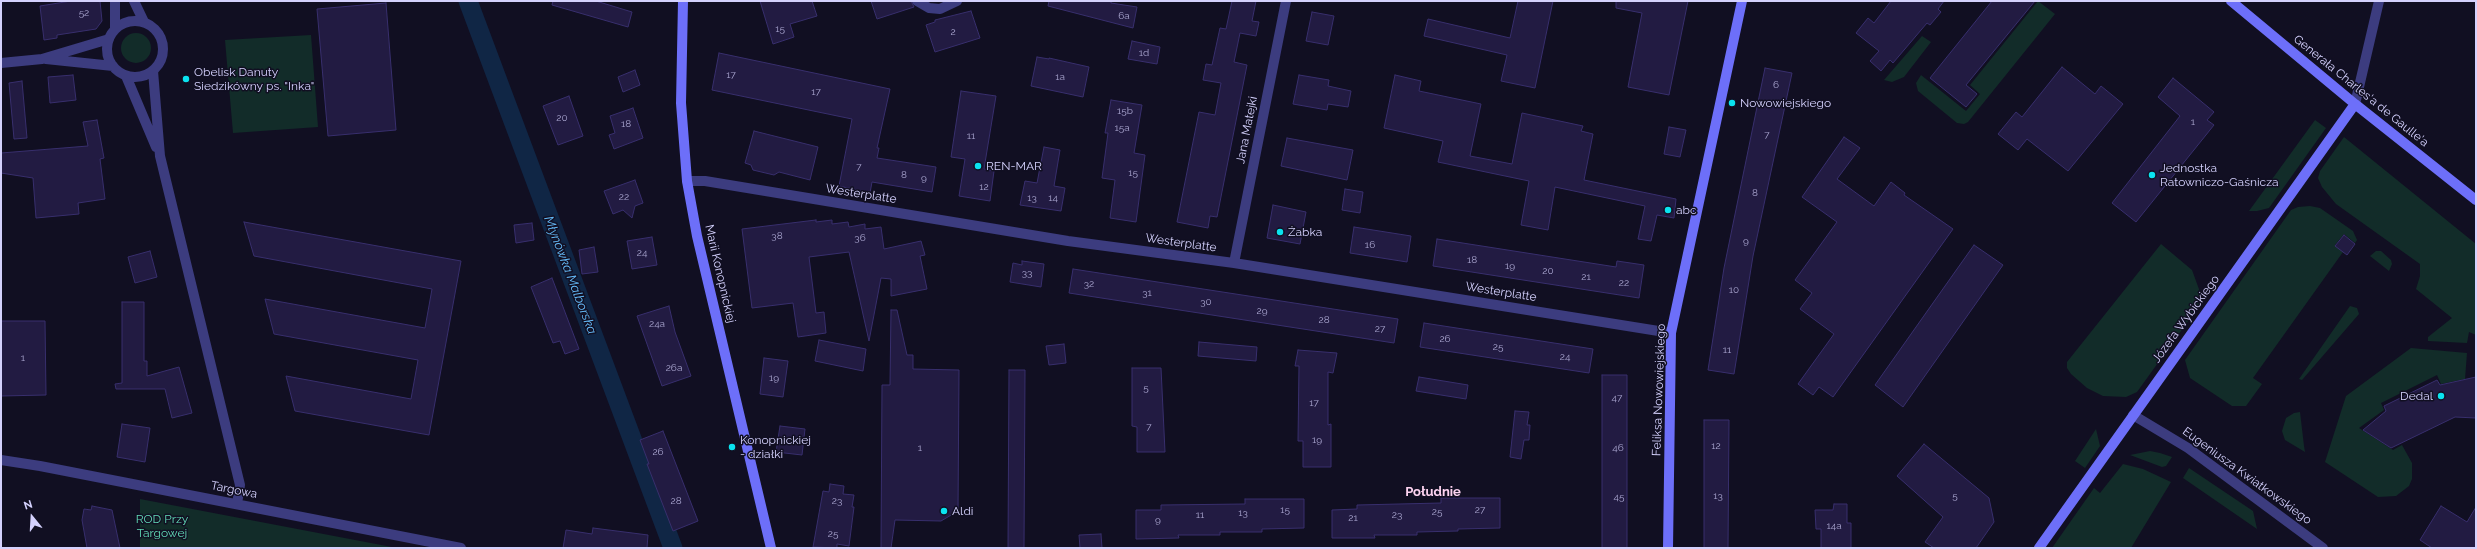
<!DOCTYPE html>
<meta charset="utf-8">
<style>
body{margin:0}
#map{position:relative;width:2477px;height:549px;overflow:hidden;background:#110f22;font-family:Raleway,sans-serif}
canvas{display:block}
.frame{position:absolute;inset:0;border:2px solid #d4d1fd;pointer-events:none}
.north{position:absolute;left:12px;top:497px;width:40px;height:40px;-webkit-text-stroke:3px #110f22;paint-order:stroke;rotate:342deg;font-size:11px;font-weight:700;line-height:16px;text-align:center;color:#d4d1fd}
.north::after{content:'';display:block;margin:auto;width:14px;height:18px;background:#d4d1fd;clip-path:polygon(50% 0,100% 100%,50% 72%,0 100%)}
</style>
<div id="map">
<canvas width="2477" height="549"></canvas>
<div class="frame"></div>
<div class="north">N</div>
</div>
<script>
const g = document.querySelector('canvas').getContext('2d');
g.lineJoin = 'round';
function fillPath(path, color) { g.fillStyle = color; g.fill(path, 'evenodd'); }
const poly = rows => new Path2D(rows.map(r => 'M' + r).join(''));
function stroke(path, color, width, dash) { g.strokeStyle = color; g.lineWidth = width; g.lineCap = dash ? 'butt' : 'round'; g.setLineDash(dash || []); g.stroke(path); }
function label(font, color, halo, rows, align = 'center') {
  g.font = font + ' Raleway,sans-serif'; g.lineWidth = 3; g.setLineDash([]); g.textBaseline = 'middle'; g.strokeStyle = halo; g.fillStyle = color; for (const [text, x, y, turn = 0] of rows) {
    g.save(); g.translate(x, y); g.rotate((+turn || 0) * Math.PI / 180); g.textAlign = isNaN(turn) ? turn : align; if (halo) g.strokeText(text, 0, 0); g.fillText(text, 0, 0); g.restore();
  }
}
const green = poly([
 [2038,1,2055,14,1968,122,1964,124,1957,123,1918,91,1916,83,1921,75,1966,111,1980,94,1970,85],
 '121 48a15 15 0 1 1 30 0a15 15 0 1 1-30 0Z',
 [311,35,318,127,233,133,225,40],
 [1922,36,1931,42,1904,77,1892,82,1884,80],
 [2315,120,2326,128,2269,208,2257,211,2249,211],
 [2344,137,2476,244,2476,335,2469,332,2467,343,2428,341,2428,337,2452,318,2416,289,2420,276,2420,264,2336,204,2322,187,2318,178,2320,171],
 [2310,206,2320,208,2353,231,2357,240,2355,243,2344,234,2335,245,2343,252,2253,378,2262,384,2246,406,2232,406,2190,378,2185,360,2291,210,2298,207],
 [2161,244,2192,270,2200,292,2199,306,2137,392,2126,397,2103,396,2087,388,2071,374,2067,368,2067,362],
 [2376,251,2381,251,2391,260,2392,264,2389,271,2370,256],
 [2350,306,2357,308,2359,314,2302,380,2299,379],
 [2411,348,2467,353,2465,379,2441,384,2437,375,2381,403,2384,410,2359,428,2393,450,2402,445,2412,463,2412,479,2409,486,2396,496,2378,497,2325,462,2346,396],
 [2300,412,2304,446,2305,452,2285,440,2282,431,2286,418,2294,413],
 [2096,429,2100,446,2085,468,2075,461],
 [2150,451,2160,453,2172,457,2166,466,2162,467,2130,455],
 [2123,464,2143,469,2171,482,2131,548,2052,548,2094,488,2100,493],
 [2189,468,2253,511,2257,529,2183,478],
 [140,499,397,548,140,548]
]);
const canal = poly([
 [468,1,673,548]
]);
const building = poly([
 [71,1,100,1,102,21,96,29,57,35,57,38,44,40,40,6,71,1],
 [553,1,596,1,632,12,628,27,552,5,553,1],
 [760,1,812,1,817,16,790,24,794,37,773,44,760,1],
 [871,1,911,1,914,7,877,19,871,1],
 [1049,1,1111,1,1111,3,1137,7,1133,28,1048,6,1049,1],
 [1232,1,1256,1,1252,21,1259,22,1256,36,1240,33,1234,62,1247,65,1217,217,1210,216,1208,228,1177,222,1199,112,1215,115,1221,83,1203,80,1206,64,1212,65,1220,28,1226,29,1232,1],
 [1518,1,1553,1,1535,88,1501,81,1507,55,1424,36,1428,19,1510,38,1518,1],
 [1616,1,1688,1,1669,95,1628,87,1642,13,1616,8,1616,1],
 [1891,1,1944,1,1938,9,1941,12,1930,25,1927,23,1893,63,1890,60,1881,71,1870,61,1879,51,1856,33,1868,18,1874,23,1891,1],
 [1992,1,2035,1,1966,85,1977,94,1966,107,1930,78,1992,1],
 [386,3,396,130,328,136,317,9,386,3],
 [971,11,980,38,935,52,926,25,935,22,935,20,971,11],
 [1312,12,1334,16,1328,45,1306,41,1312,12],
 [1132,41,1160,47,1157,64,1128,59,1132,41],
 [719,53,890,89,877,148,879,148,877,158,936,167,932,192,872,182,870,193,839,186,852,119,712,90,719,53],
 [1037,57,1049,59,1049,58,1089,67,1083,97,1031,86,1037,57],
 [2062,67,2095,94,2101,86,2123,104,2068,171,2027,139,2018,150,1998,134,2016,112,2022,117,2062,67],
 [1765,68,1792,73,1753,256,1734,374,1708,370,1724,268,1765,68],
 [635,70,640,85,623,92,618,77,635,70],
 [73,75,76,100,50,103,48,77,73,75],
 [1299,75,1329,80,1328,86,1351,91,1348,107,1328,104,1327,110,1293,104,1299,75],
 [1395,75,1421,81,1419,91,1481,104,1470,156,1512,164,1522,113,1583,126,1581,131,1593,134,1584,180,1676,199,1674,218,1657,215,1651,241,1638,239,1645,206,1555,187,1548,230,1521,225,1529,181,1438,162,1443,141,1384,128,1395,75],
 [2173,78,2214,112,2207,120,2214,125,2136,222,2112,203,2180,116,2158,97,2173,78],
 [22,81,27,138,14,139,9,83,22,81],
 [961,91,996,96,984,169,994,171,990,201,959,196,965,159,951,157,961,91],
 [569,96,583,136,558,145,543,106,569,96],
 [1111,100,1142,105,1134,153,1145,155,1136,222,1110,218,1115,180,1102,178,1108,133,1105,133,1111,100],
 [633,108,643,138,614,149,609,135,615,133,610,116,633,108],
 [97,120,104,158,100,159,105,199,78,203,79,214,36,218,33,178,1,173,1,153,88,146,83,122,97,120],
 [1669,127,1686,130,1680,157,1664,154,1669,127],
 [754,131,818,147,810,180,779,172,774,175,753,170,751,165,745,163,754,131],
 [1844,137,1860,148,1837,179,1874,206,1891,182,1905,193,1904,195,1953,229,1833,397,1819,387,1813,395,1798,384,1834,334,1800,309,1812,293,1795,280,1837,222,1802,197,1844,137],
 [1287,138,1353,150,1347,180,1281,166,1287,138],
 [1044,147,1060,150,1054,186,1065,188,1061,211,1020,205,1025,181,1037,183,1044,147],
 [635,180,643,203,635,206,632,218,623,210,613,214,604,191,635,180],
 [1345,189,1363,192,1360,213,1342,210,1345,189],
 [1273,205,1306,212,1300,244,1267,238,1273,205],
 [816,220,816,222,832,220,832,224,848,222,849,227,865,224,865,229,881,227,884,249,921,241,925,255,920,256,927,289,891,296,891,279,881,278,869,341,849,252,809,257,816,313,824,312,826,333,798,337,793,303,752,308,742,229,816,220],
 [244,222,461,261,429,435,295,411,286,376,411,399,418,360,274,334,265,299,425,328,432,289,254,256,244,222],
 [532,223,534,240,516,243,514,225,532,223],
 [1354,227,1411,236,1407,262,1350,253,1354,227],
 [2344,235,2355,244,2347,255,2335,246,2344,235],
 [652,237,657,265,632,269,627,241,652,237],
 [1437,239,1616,267,1617,261,1644,265,1639,298,1433,266,1437,239],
 [1974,245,2003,265,1903,407,1875,385,1974,245],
 [594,247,598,272,582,274,579,250,594,247],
 [150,251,157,277,135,283,128,257,150,251],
 [1022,261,1044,264,1041,287,1010,282,1013,263,1022,265,1022,261],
 [1073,269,1398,319,1394,343,1069,293,1073,269],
 [552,278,579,349,565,354,560,341,553,343,531,287,552,278],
 [122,302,144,302,144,361,147,361,147,376,179,367,192,413,172,418,165,389,116,389,115,384,122,383,122,302],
 [669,306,675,332,691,376,662,386,637,316,669,306],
 [891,310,897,310,907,355,913,355,913,369,959,370,958,511,941,521,895,520,891,548,881,548,882,385,890,385,891,310],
 [1,321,45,321,46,395,1,396,1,321],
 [1424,323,1593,349,1589,373,1420,347,1424,323],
 [819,340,866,349,863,371,815,361,819,340],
 [1199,342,1257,347,1256,361,1198,356,1199,342],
 [1064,344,1066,363,1049,365,1046,346,1064,344],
 [1298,350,1337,353,1333,373,1328,372,1328,425,1331,424,1331,467,1303,467,1303,441,1298,441,1299,366,1295,366,1298,350],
 [764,358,788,361,783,397,760,394,764,358],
 [1132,368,1161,368,1165,452,1137,452,1137,427,1132,426,1132,368],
 [1009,370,1025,370,1024,548,1008,548,1009,370],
 [1602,375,1627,375,1627,548,1602,548,1602,375],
 [1419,377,1468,385,1466,399,1416,391,1419,377],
 [2476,377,2476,418,2455,417,2391,448,2363,430,2386,411,2384,406,2437,380,2440,385,2476,377],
 [1515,411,1529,412,1527,425,1530,425,1529,440,1524,440,1521,459,1510,457,1515,411],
 [1704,420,1729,420,1728,548,1704,548,1704,420],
 [122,424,150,428,145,462,117,457,122,424],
 [780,426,805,429,802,455,776,452,780,426],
 [663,431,698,521,673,531,647,464,649,464,640,440,663,431],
 [1924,444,1989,498,1994,522,1976,548,1934,548,1925,542,1943,517,1897,476,1924,444],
 [830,484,844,486,843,494,854,495,852,507,854,507,849,546,837,544,837,548,813,547,823,491,829,492,830,484],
 [1441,498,1500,498,1500,528,1458,529,1458,531,1417,532,1417,535,1374,535,1375,538,1332,538,1332,510,1357,509,1357,505,1441,503,1441,498],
 [1245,499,1304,499,1304,528,1262,529,1262,532,1220,532,1220,535,1178,535,1179,538,1136,539,1136,510,1161,510,1161,505,1245,504,1245,499],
 [1834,504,1847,504,1847,523,1851,523,1851,548,1821,548,1821,529,1816,529,1815,510,1833,510,1834,504],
 [92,506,112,510,120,548,87,548,82,520,84,509,91,510,92,506],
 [2441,506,2467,522,2476,507,2476,548,2432,548,2420,540,2441,506],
 [593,528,648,535,647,548,563,548,566,530,592,534,593,528],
 [1101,534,1102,548,1080,548,1079,535,1101,534]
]);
const street = poly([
 [115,1,115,29],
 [134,1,144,22],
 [917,1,929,8,940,9,957,1],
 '107 49a28 28 0 1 1 56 0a28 28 0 1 1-56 0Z',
 [46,59,113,66],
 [1,63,42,59,109,39],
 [153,71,160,156,240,485,237,504],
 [126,76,156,147],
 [2355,104,2379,1],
 [687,181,705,181,1068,241,1234,263,1671,333],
 [1234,263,1286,1],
 [2133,415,2188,448,2323,548],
 [1,460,40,466,461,548]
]);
const secondary = poly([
 [683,1,681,103,687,181,697,236,771,548],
 [2231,1,2355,104,2476,200],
 [1668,548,1671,333,1742,1],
 [2039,548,2355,104]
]);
const markers = [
 [186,79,4,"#0ae3f0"],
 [1732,103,4,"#0ae3f0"],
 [978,166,4,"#0ae3f0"],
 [2152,175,4,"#0ae3f0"],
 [1668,210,4,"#0ae3f0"],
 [1280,232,4,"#0ae3f0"],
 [2441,396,4,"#0ae3f0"],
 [732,447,4,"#0ae3f0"],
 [944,511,4,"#0ae3f0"]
];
const numberNames = [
 ["52",84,13],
 ["6a",1124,16],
 ["15",780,29],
 ["2",953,32],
 ["1d",1144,53],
 ["17",731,75],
 ["1a",1060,77],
 ["6",1776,85],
 ["17",816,92],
 ["15b",1125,111],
 ["20",562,118],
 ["1",2193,122],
 ["18",626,124],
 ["15a",1122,128],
 ["7",1767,135],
 ["11",971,136],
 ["7",859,167],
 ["15",1133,173],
 ["8",904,175],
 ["9",924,178],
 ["12",984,187],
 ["8",1755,193],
 ["22",624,197],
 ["13",1032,198],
 ["14",1053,198],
 ["38",777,236],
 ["36",860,238],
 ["9",1746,241],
 ["16",1370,245],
 ["24",642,253],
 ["18",1472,260],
 ["19",1510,266],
 ["20",1548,271],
 ["33",1027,273],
 ["21",1586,277],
 ["22",1624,283],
 ["32",1089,284],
 ["10",1734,290],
 ["31",1147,293],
 ["30",1206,302],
 ["29",1262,311],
 ["28",1324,320],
 ["24a",657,324],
 ["27",1380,329],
 ["26",1445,339],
 ["25",1498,347],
 ["11",1727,350],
 ["24",1565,357],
 ["1",23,358],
 ["26a",674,368],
 ["19",774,378],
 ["5",1146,388],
 ["47",1617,398],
 ["17",1314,403],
 ["7",1149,427],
 ["19",1317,440],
 ["12",1716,446],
 ["1",920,448],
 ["46",1618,448],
 ["26",658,452],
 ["13",1718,496],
 ["5",1955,496],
 ["45",1619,497],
 ["28",676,501],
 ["23",837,501],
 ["15",1285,510],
 ["27",1480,510],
 ["25",1437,512],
 ["13",1243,513],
 ["11",1200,515],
 ["23",1397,515],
 ["21",1353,518],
 ["9",1158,520],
 ["14a",1834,526],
 ["25",833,534]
];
const poiNames = [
 ["Obelisk Danuty",194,72],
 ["Siedzikówny ps. \"Inka\"",194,86],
 ["Nowowiejskiego",1740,103],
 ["REN-MAR",986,166],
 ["Jednostka",2160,168],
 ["Ratowniczo-Gaśnicza",2160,182],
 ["abc",1676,210],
 ["Żabka",1288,232],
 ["Dedal",2433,396,"right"],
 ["Konopnickiej",740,440],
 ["- działki",740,454],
 ["Aldi",952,511]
];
const streetNames = [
 ["Generała Charles'a de Gaulle'a",2361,91,39],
 ["Jana Matejki",1247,130,-79],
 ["Westerplatte",861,194,9],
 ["Westerplatte",1181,243,8],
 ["Marii Konopnickiej",720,274,77],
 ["Westerplatte",1501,292,9],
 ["Józefa Wybickiego",2186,319,-54],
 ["Feliksa Nowowiejskiego",1659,390,-88],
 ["Eugeniusza Kwiatkowskiego",2247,476,36],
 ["Targowa",234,490,11]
];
const parkNames = [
 ["ROD Przy",162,519],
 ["Targowej",162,533]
];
const waterNames = [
 ["Młynówka Malborska",570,275,69]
];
const neighbourhoodNames = [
 ["Południe",1433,492]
];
fillPath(green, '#122c29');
stroke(canal, '#102645', 19);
fillPath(building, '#221b42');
stroke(building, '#382f6d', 1);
stroke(street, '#3c3c7f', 10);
stroke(secondary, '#6d6ff9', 10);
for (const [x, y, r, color] of markers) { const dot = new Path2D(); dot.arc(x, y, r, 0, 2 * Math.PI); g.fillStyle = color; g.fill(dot); stroke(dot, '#110f22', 1.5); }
label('10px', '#a8a4ce', null, numberNames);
label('12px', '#d4d1fd', '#110f22', poiNames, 'left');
label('12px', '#d4d1fd', '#110f22', streetNames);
label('12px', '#61dab6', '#110f22', parkNames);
label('italic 13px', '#64baf8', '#110f22', waterNames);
label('bold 13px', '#fdd3f0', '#110f22', neighbourhoodNames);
</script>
